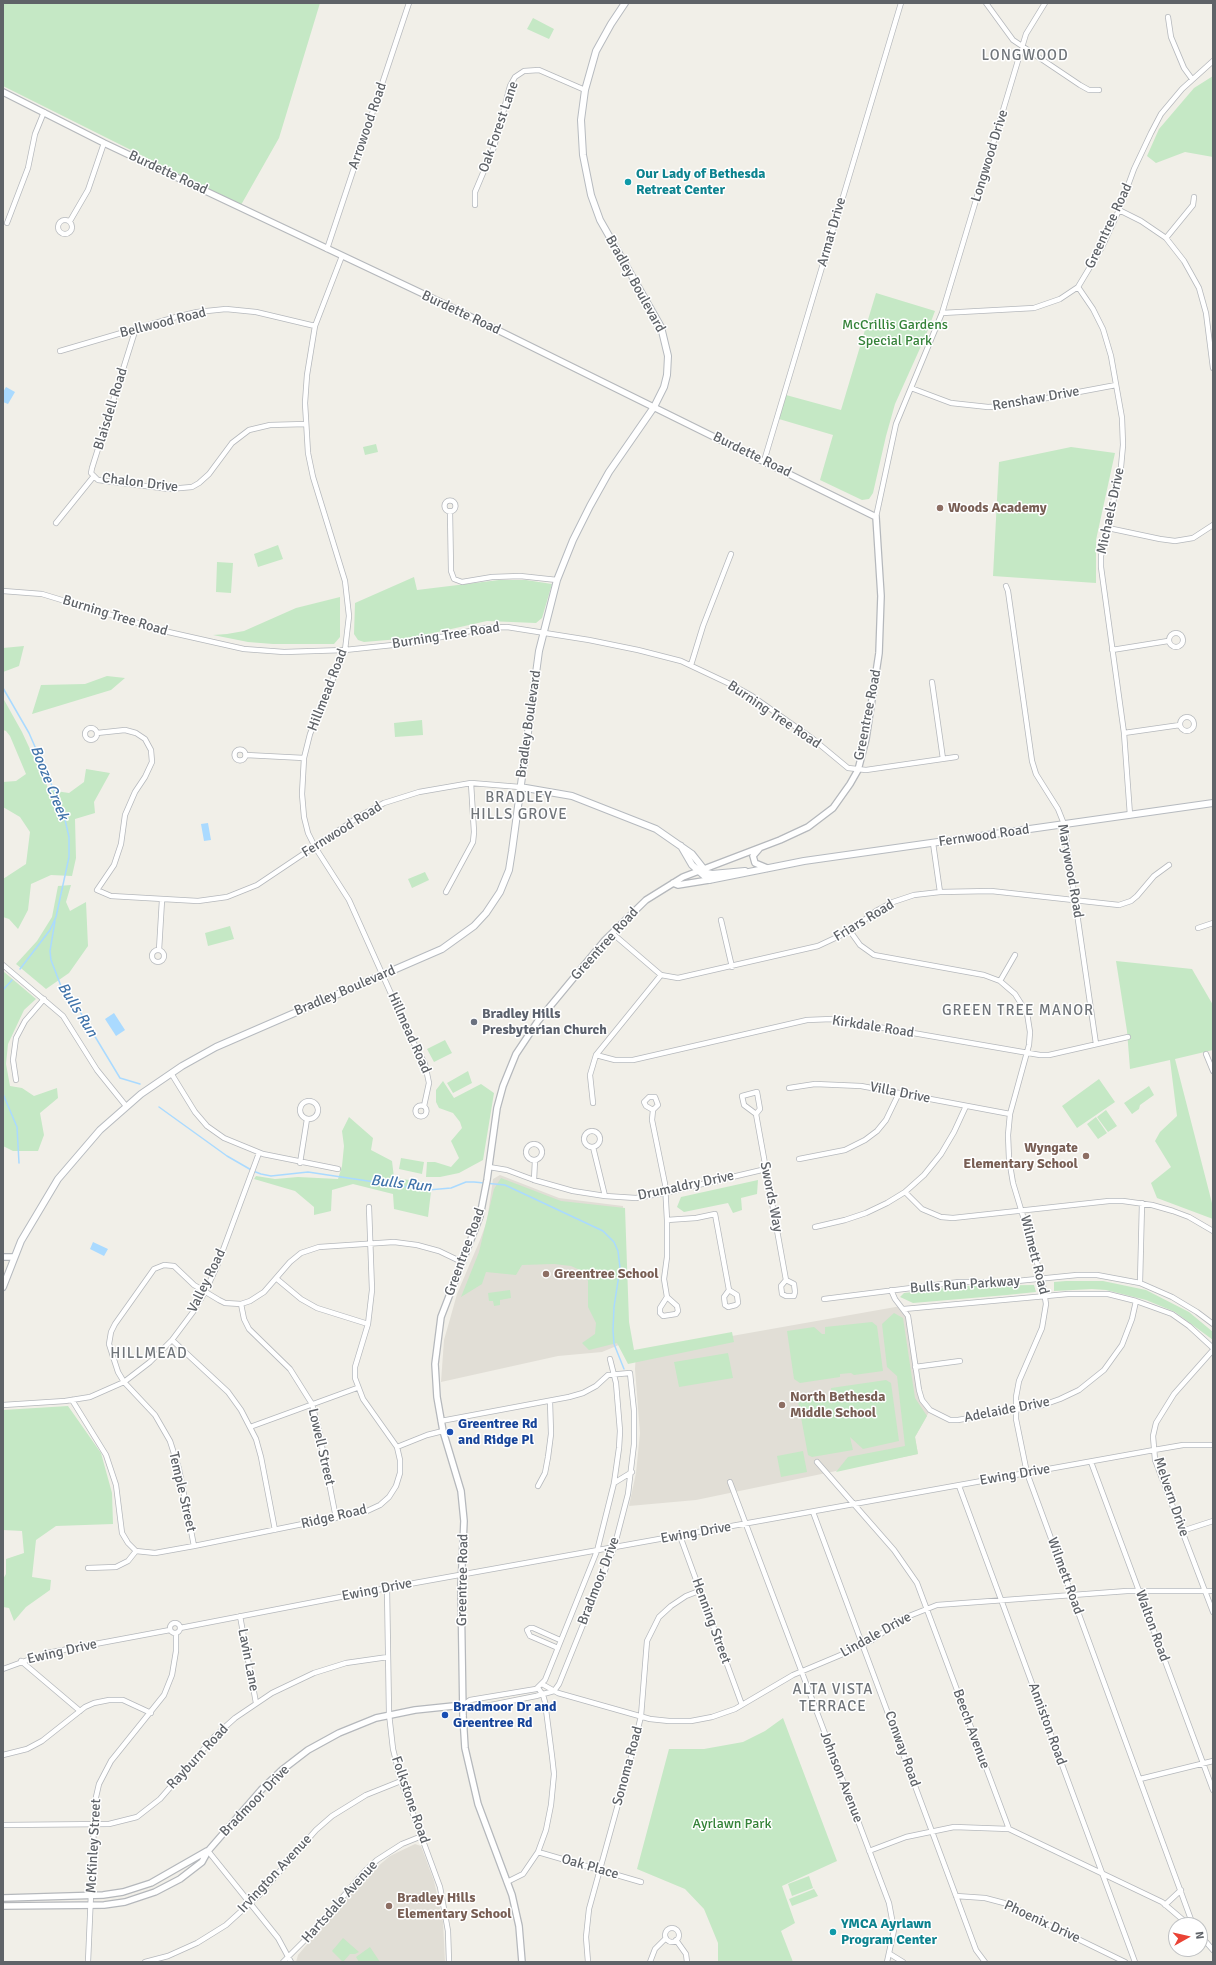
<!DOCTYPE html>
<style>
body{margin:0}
#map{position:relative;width:1216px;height:1965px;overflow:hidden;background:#f1efe8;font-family:Signika,sans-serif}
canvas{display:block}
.frame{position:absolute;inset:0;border:4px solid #5f6368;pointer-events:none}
.north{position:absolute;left:1168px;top:1917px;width:40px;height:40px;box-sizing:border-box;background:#fff;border:1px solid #bfc1c3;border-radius:50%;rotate:82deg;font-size:11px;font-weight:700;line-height:16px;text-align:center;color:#5f6368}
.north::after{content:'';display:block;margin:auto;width:14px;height:18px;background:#ea4335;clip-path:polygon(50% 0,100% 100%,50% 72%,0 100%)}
</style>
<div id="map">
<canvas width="1216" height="1965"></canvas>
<div class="frame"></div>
<div class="north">N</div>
</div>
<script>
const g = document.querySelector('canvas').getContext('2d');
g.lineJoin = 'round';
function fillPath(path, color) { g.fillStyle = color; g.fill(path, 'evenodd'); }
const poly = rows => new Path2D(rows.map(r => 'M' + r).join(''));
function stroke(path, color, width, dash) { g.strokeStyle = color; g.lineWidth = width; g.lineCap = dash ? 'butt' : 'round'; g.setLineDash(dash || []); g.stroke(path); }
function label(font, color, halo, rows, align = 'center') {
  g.font = font + ' Signika,sans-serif'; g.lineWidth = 3; g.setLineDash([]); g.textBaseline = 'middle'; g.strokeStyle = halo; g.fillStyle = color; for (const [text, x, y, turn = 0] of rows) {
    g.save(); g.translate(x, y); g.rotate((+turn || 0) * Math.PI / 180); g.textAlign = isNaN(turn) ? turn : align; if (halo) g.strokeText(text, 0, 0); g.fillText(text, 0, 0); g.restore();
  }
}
const education = poly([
 [500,1175,559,1198,623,1206,626,1342,602,1352,558,1356,441,1382,444,1340,450,1319,457,1294,480,1240,487,1221,493,1179],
 [901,1306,908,1316,919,1390,930,1410,915,1437,918,1454,696,1500,629,1506,636,1473,640,1433,635,1369,636,1353],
 [415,1844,421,1846,434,1881,443,1922,445,1962,296,1962,298,1955,363,1879,390,1856]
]);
const green = poly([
 [3,3,320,3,279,138,241,205,3,86],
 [533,18,554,29,549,39,527,29],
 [1213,76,1213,157,1185,152,1156,163,1147,156,1159,129,1194,88],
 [876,293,935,311,926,335,895,404,886,436,873,493,869,499,862,500,820,480,833,435,779,419,786,395,841,410],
 [376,444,378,452,365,455,363,447],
 [1071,447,1115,453,1096,540,1096,583,993,576,999,462],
 [278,545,283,559,258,567,254,554],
 [217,562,233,563,231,593,216,592],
 [414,577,417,590,499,580,526,580,552,584,542,618,536,623,487,621,411,638,364,642,358,640,354,634,355,603],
 [340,597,340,637,334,644,273,644,248,642,213,635,227,634,244,631,296,608],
 [24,646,19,666,3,672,3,648],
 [107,676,125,678,111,690,32,714,41,685,85,684],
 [3,698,22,732,49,790,69,793,84,782,86,769,110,773,94,802,95,813,75,819,76,858,72,876,51,875,31,884,28,910,18,929,9,919,3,917,3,879,26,864,30,832,20,817,3,807,3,782,16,781,26,774,10,736,6,731,3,730],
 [422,720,423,735,395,737,394,723],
 [425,872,429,880,412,888,408,879],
 [71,885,66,902,70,911,86,902,88,946,69,973,46,989,16,964,37,941,52,917,58,886],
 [230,926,234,939,208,946,205,933],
 [1116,961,1192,969,1213,1005,1213,1050,1175,1059,1213,1207,1213,1219,1157,1198,1151,1183,1171,1167,1155,1141,1160,1132,1177,1116,1170,1060,1130,1069,1127,1031],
 [3,971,36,999,24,1010,8,1044,6,1064,10,1086,22,1088,34,1096,57,1088,58,1098,40,1113,44,1135,38,1151,13,1151,3,1146],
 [445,1040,452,1053,434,1062,427,1049],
 [468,1071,472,1083,453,1093,447,1083],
 [1099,1079,1115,1102,1077,1128,1062,1106],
 [443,1081,454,1098,481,1084,494,1093,483,1160,459,1173,440,1177,426,1177,427,1162,435,1162,451,1167,459,1158,451,1141,462,1128,460,1122,453,1113,439,1108,436,1102,436,1090],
 [1149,1086,1154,1095,1140,1105,1139,1109,1132,1114,1124,1103],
 [1106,1110,1117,1126,1108,1132,1097,1117],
 [349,1117,373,1138,371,1150,392,1161,394,1178,432,1183,428,1217,394,1209,393,1194,353,1184,332,1190,331,1211,314,1215,314,1207,295,1191,254,1179,256,1176,275,1179,298,1177,338,1179,342,1166,344,1146,342,1131],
 [1096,1117,1107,1133,1098,1139,1087,1124],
 [401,1158,424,1162,422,1174,399,1169],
 [501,1178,561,1201,625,1208,629,1322,634,1350,732,1332,734,1342,628,1364,617,1343,589,1350,582,1343,595,1334,596,1323,588,1307,588,1281,584,1272,571,1266,554,1264,522,1265,516,1275,486,1272,482,1284,461,1297,479,1252,494,1189],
 [758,1180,757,1194,741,1198,742,1210,733,1213,728,1203,684,1212,677,1207,681,1197],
 [1066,1281,1103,1281,1146,1290,1189,1312,1213,1332,1213,1340,1175,1312,1146,1300,1106,1290,1092,1289,1054,1291,1054,1282],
 [1034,1285,1036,1292,1007,1295,913,1303,900,1297,904,1293,961,1286],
 [510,1290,511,1298,500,1300,500,1305,494,1306,493,1301,489,1301,488,1293],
 [894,1313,903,1318,915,1398,927,1416,915,1437,918,1454,836,1472,848,1457,905,1446,897,1376,887,1367,882,1324],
 [872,1322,877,1326,883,1371,854,1375,851,1373,840,1374,840,1377,800,1383,794,1379,787,1331,814,1327,822,1334,825,1334,825,1327],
 [728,1353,733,1378,679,1387,674,1362],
 [886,1380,891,1383,899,1441,863,1449,850,1437,853,1450,812,1457,808,1455,798,1401,821,1395,832,1404,831,1388],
 [68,1406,101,1453,112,1493,113,1524,56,1526,36,1540,32,1577,51,1580,50,1590,26,1607,14,1621,9,1608,3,1607,3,1579,6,1574,6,1559,24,1553,22,1531,3,1530,3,1410],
 [803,1451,807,1472,781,1477,777,1456],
 [783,1718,837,1861,782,1886,795,1923,781,1931,793,1962,718,1962,718,1943,704,1909,685,1889,637,1869,669,1749,704,1749,743,1742,765,1731],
 [809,1876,813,1888,792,1896,788,1884],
 [814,1889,818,1896,792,1906,789,1899],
 [343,1938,359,1952,355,1954,350,1954,343,1962,332,1951],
 [370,1947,380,1962,359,1962,356,1957]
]);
const water = poly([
 [6,387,15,392,8,404,3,402,3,392],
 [208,823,211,840,204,841,201,824],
 [114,1013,125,1030,116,1036,105,1019],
 [93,1242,108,1249,104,1256,90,1249]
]);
const stream = poly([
 [3,688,29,733,63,811,69,837,69,857,56,917,50,930,20,969],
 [55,921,50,951,51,960,64,994,76,1005,120,1078,140,1084],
 [3,990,12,980],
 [3,1094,17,1127,19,1163],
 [159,1107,227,1156,253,1171,261,1174,271,1176,308,1172,428,1190,451,1188,466,1182,474,1182,505,1185,603,1231,614,1242,618,1251,620,1268,614,1307,613,1330,614,1344,624,1369]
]);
const minor = poly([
 [986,3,1013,40,1080,85,1089,90,1099,90],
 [1168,17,1171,37,1184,68,1192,79],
 [475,205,475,192,494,147,510,86,515,77,524,71,539,70,585,90],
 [1119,210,1141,221,1166,238,1184,261,1199,288,1206,313,1213,368],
 '58 227a7 7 0 1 1 14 0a7 7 0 1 1-14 0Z',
 [70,221,88,190,104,143],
 [7,223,28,168,35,134,44,112],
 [1166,238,1193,205,1194,197],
 [327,249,409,3],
 [342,256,315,326,307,375,305,403,308,453,313,477,345,581,349,616,345,650,310,734,304,758,302,794,304,817,308,833,315,847,349,900,410,1036,425,1064,429,1083,424,1106],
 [1078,287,1093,309,1103,329,1111,356,1122,418,1123,445,1121,467,1101,556,1101,567,1124,733,1130,815],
 [942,313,1034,308,1060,299,1078,287,1102,247,1119,210,1134,169,1151,133,1161,114,1182,89,1213,61],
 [136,328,92,468,91,473,98,480,169,489,192,487,199,483,209,474,232,443,249,430,270,425,306,424],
 [60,351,176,317,197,312,226,309,256,312,315,326],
 [911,388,951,403,988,407,1004,406,1116,385],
 [764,461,901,3],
 '444.5 506a5.5 5.5 0 1 1 11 0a5.5 5.5 0 1 1-11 0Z',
 [450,511,451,571,454,579,462,582,492,577,520,576,557,580],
 [876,517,896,424,942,313,1026,34,1045,3],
 [56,523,94,476],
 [1108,528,1160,539,1175,541,1193,538,1213,525],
 [1006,586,1008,591,1032,761,1036,774,1058,809,1064,824,1096,1044],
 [3,591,42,594,164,631,244,649,284,652,345,650,412,643,485,628,507,627,589,640,638,650,681,661,732,685,752,696,813,739,848,768,866,770,956,757],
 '1169 640a7 7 0 1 1 14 0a7 7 0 1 1-14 0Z',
 [1112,650,1168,641],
 [691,665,703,626,731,554],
 [932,682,943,759],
 '1180 724a7 7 0 1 1 14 0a7 7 0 1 1-14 0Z',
 '85 734a6 6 0 1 1 12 0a6 6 0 1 1-12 0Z',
 [97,733,125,730,136,733,145,739,151,750,152,762,145,777,135,792,125,815,121,844,114,865,97,890,111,896,198,901,227,897,257,885,360,816,384,803,419,792,471,783,520,787],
 [1124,733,1180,725],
 '234.5 755a5.5 5.5 0 1 1 11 0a5.5 5.5 0 1 1-11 0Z',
 [246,755,304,758],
 [933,843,940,892],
 [446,892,473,842,474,832,471,783],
 [721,920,732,967],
 [1198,928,1213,923],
 [850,931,860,945,874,955,984,975,1000,981,1015,994,1027,1013,1030,1032,1029,1045,1010,1114,1008,1135,1009,1159,1013,1183,1042,1279,1046,1304,1042,1328,1019,1381,1016,1397,1016,1419,1027,1473,1193,1925],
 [612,933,661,975,678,978,818,946,850,931,876,911,893,902,914,895,940,892,991,891,1119,905,1131,901,1137,896,1154,876,1169,865],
 '152 956a6 6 0 1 1 12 0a6 6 0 1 1-12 0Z',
 [159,950,162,900],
 [3,965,63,1016,97,1070,126,1106],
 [1000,981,1015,955],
 [1206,1054,1213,1071],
 [596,1055,615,1060,633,1060,807,1020,832,1019,1040,1055,1049,1055,1128,1037],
 [171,1073,195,1112,207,1126,224,1138,263,1154,338,1169],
 [16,1080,13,1060,16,1038,25,1021,44,999],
 [789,1088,815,1084,861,1086,1010,1114],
 '300 1110a9 9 0 1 1 18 0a9 9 0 1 1-18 0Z',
 [593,1103,590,1075,596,1055,661,975],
 '415.5 1111a5.5 5.5 0 1 1 11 0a5.5 5.5 0 1 1-11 0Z',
 [653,1110,646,1106,644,1102,649,1097,655,1097,658,1105,653,1110,652,1120,665,1184,667,1220,667,1257,664,1279,667,1297,660,1308,660,1313,663,1316,676,1314,678,1311,677,1306,667,1297],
 [756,1114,760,1109,757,1092,742,1096,744,1105,756,1114,786,1280,781,1286,782,1294,786,1296,794,1296,795,1292,794,1284,786,1280],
 '584 1139a8 8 0 1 1 16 0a8 8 0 1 1-16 0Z',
 '526 1152a8 8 0 1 1 16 0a8 8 0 1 1-16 0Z',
 [593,1147,605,1196],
 [799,1159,845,1150,865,1140,877,1131,886,1120,899,1093],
 [300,1163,307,1119],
 [489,1167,507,1170,534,1180,573,1191,605,1196,636,1198,664,1193,766,1169],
 [534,1180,535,1160],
 [905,1192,922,1209,941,1217,953,1218,1109,1201,1123,1201,1152,1205,1173,1211,1189,1217,1213,1231],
 [667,1220,696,1218,715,1214,729,1290,724,1297,725,1305,728,1307,736,1305,738,1303,737,1295,729,1290],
 [815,1227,845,1220,866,1213,887,1203,905,1192,924,1175,941,1154,954,1132,966,1106],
 [277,1279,301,1299,317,1308,368,1324],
 [1140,1283,1142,1203],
 [891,1290,895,1299,908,1316,919,1390,922,1400,930,1410,950,1420,958,1420,1043,1405,1060,1399,1079,1390,1104,1370,1122,1345,1132,1319,1136,1301],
 [824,1299,959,1282,1007,1282,1077,1275,1097,1275,1140,1283,1172,1297,1197,1312,1213,1324],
 [241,1304,244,1319,249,1329,290,1369,312,1404,319,1431,336,1518],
 [904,1309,1068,1294,1108,1294,1136,1301,1172,1314,1189,1326,1213,1348],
 [172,1340,228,1392,241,1410,256,1439,261,1457,275,1530],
 [1213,1350,1174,1394,1156,1423,1153,1436,1155,1460,1213,1612],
 [915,1367,960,1361],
 [72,1400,106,1455,116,1485,122,1533,128,1543,136,1551,155,1553,194,1546,367,1511,380,1505,389,1497,396,1486,400,1473,400,1460,397,1447,363,1399,355,1378,355,1367,368,1324,372,1290,369,1207],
 [3,1405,65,1401,90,1397,124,1382,150,1362,172,1340,193,1312,205,1292,217,1266,259,1153],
 [441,1421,569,1397,583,1393,596,1386,608,1375,630,1373,634,1411,634,1444,628,1494,614,1548,559,1684,554,1691,536,1696,471,1709,463,1705],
 [250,1427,357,1388],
 [397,1447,427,1435,443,1431],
 [817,1462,894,1550,917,1583,1009,1829],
 [1091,1462,1213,1790],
 [730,1482,889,1903,894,1930,887,1962],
 [614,1483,632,1472],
 [538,1486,545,1473,548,1457,551,1434,550,1401],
 [959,1486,1135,1962],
 [813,1512,956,1896,976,1950,985,1962],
 [1182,1531,1213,1521],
 [680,1536,742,1705],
 [194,1546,179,1469,170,1441,155,1415,124,1382,118,1372,109,1344,111,1332,115,1324,154,1269,164,1265,174,1266,194,1285,219,1300,225,1303,241,1304,250,1301,264,1292,290,1262,301,1253,319,1247,394,1242,417,1245,439,1251,462,1262],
 [88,1568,116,1567,128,1561,136,1551],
 [387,1588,389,1714,393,1749,401,1781,440,1887,448,1931,449,1962],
 [240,1616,256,1703],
 '170 1628a5 5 0 1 1 10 0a5 5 0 1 1-10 0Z',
 [180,1628,387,1588,1154,1450,1183,1445,1213,1445],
 [558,1648,530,1636,527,1630,530,1628,533,1628,560,1640],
 [21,1661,80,1711],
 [3,1669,47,1653,170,1630],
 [542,1684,558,1693,650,1719,669,1721,691,1721,712,1717,735,1709,793,1675,843,1654,872,1640,904,1618,937,1605,1127,1591,1213,1591],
 [463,1705,470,1700,536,1689,545,1680,597,1551,614,1483,619,1448,620,1431,616,1383,610,1359],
 [3,1755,27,1749,42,1741,85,1707,94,1703,109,1700,123,1700,151,1713],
 [1140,1779,1213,1761],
 [3,1825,109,1824,137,1817,160,1799,215,1736,235,1718,272,1693,314,1673,346,1663,388,1657],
 [208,1851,278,1938,291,1962],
 [869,1851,906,1837,954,1827,1009,1829,1162,1902,1189,1925],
 [538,1852,641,1882],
 [507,1882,523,1874,538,1852,546,1830,551,1805,554,1774,552,1756,545,1702,543,1695,538,1688],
 [956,1896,985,1898,1004,1903,1125,1962],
 [1165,1905,1181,1890],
 '665 1935a7 7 0 1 1 14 0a7 7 0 1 1-14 0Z',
 [1200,1935,1213,1950],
 [676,1940,686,1954,687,1962],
 [890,1954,903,1962],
 [88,1962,94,1825,96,1797,99,1784,111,1761,164,1695,172,1675,176,1651,176,1633],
 [145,1962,168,1956,197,1943,226,1925,259,1895,316,1830,332,1816,366,1795,401,1781],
 [283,1962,311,1934,365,1871,377,1860,402,1844,422,1836],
 [588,1962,586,1937,589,1909,633,1750,641,1716,647,1641,659,1617,671,1606,686,1596,699,1591],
 [650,1962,655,1949,666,1938]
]);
const tertiary = poly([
 [3,92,104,143,453,308,876,517,881,596,879,653,866,739,858,770,850,784,833,808,808,827,780,840,683,877,646,900,605,940,538,1021,516,1054,503,1086,497,1108,487,1180,480,1216,441,1317,435,1364,437,1397,443,1431,461,1491,464,1521,461,1587,463,1716,465,1748,478,1804,512,1895,519,1926,522,1962],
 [759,849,753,856,755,863,767,868],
 [673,883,678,885,709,880],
 [3,1257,14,1257],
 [3,1898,103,1895,123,1892,151,1883,207,1851],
 [3,1906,104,1905,125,1902,155,1892,180,1879,202,1862,208,1851,261,1790,282,1770,308,1750,339,1733,376,1718,415,1710,463,1705]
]);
const secondary = poly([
 [520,787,572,796,656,829,692,854,707,873,712,874,745,871],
 [681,846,692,865,709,880,804,861,1213,803],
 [3,1287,21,1241,58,1179,100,1130,141,1094,182,1066,216,1047,442,949,474,926,486,913,500,892,509,870,512,851,539,651,557,580,573,540,590,506,609,472,654,407,664,387,667,375,668,356,661,327,600,220,591,195,583,155,581,120,585,90,596,51,611,24,625,3]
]);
const markers = [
 [628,182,4,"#0f9aa8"],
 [940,508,4,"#8d6e63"],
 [474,1022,4,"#6b7280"],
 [1086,1156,4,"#8d6e63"],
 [546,1274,4,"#8d6e63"],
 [782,1405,4,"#8d6e63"],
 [450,1432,4,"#1a4fb4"],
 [445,1715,4,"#1a4fb4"],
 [389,1906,4,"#8d6e63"],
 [833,1932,4,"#0f9aa8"]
];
const streetNames = [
 ["Arrowood Road",368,126,-71],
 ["Oak Forest Lane",499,127,-71],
 ["Longwood Drive",990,156,-73],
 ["Burdette Road",168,173,25],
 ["Greentree Road",1109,226,-65],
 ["Armat Drive",832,232,-74],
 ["Bradley Boulevard",635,284,61],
 ["Burdette Road",461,313,25],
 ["Bellwood Road",163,323,-14],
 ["Renshaw Drive",1036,399,-10],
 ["Blaisdell Road",111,409,-73],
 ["Burdette Road",752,455,26],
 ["Chalon Drive",140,483,7],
 ["Michaels Drive",1111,511,-78],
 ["Burning Tree Road",115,616,17],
 ["Burning Tree Road",446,636,-9],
 ["Hillmead Road",328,690,-69],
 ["Burning Tree Road",774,715,34],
 ["Greentree Road",868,715,-79],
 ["Bradley Boulevard",529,724,-82],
 ["Fernwood Road",342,830,-32],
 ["Fernwood Road",984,836,-8],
 ["Marywood Road",1070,871,80],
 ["Friars Road",864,921,-31],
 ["Greentree Road",605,944,-48],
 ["Bradley Boulevard",345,991,-23],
 ["Kirkdale Road",873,1027,9],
 ["Hillmead Road",409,1033,66],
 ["Villa Drive",900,1093,11],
 ["Drumaldry Drive",686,1186,-12],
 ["Swords Way",771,1197,79],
 ["Greentree Road",465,1252,-70],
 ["Wilmett Road",1034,1255,76],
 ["Valley Road",207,1281,-64],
 ["Bulls Run Parkway",965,1285,-4],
 ["Adelaide Drive",1007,1410,-11],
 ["Lowell Street",321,1447,77],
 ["Ewing Drive",1015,1475,-10],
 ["Temple Street",182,1492,77],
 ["Melvern Drive",1171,1497,71],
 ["Ridge Road",334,1517,-13],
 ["Ewing Drive",696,1533,-10],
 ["Wilmett Road",1065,1576,70],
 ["Greentree Road",463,1580,-89],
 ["Bradmoor Drive",599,1581,-69],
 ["Ewing Drive",377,1590,-11],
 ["Henning Street",711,1621,70],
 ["Walton Road",1152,1626,70],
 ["Lindale Drive",876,1635,-29],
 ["Ewing Drive",62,1652,-13],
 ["Lavin Lane",248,1660,79],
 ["Anniston Road",1047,1724,70],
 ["Beech Avenue",971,1729,70],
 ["Conway Road",902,1749,70],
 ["Rayburn Road",198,1757,-47],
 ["Sonoma Road",628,1766,-75],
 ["Johnson Avenue",841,1777,69],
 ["Folkstone Road",410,1800,71],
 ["Bradmoor Drive",255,1801,-46],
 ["McKinley Street",94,1846,-87],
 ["Oak Place",590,1867,16],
 ["Irvington Avenue",275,1874,-47],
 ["Hartsdale Avenue",340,1902,-48],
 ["Phoenix Drive",1042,1922,25]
];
const cultureNames = [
 ["Our Lady of Bethesda",636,174],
 ["Retreat Center",636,190],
 ["YMCA Ayrlawn",841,1924],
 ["Program Center",841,1940]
];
const parkNames = [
 ["McCrillis Gardens",895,325],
 ["Special Park",895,341],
 ["Ayrlawn Park",732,1824]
];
const educationNames = [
 ["Woods Academy",948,508],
 ["Wyngate",1078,1148,"right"],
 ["Elementary School",1078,1164,"right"],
 ["Greentree School",554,1274],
 ["North Bethesda",790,1397],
 ["Middle School",790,1413],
 ["Bradley Hills",397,1898],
 ["Elementary School",397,1914]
];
const worshipNames = [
 ["Bradley Hills",482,1014],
 ["Presbyterian Church",482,1030]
];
const transitNames = [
 ["Greentree Rd",458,1424],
 ["and Ridge Pl",458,1440],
 ["Bradmoor Dr and",453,1707],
 ["Greentree Rd",453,1723]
];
const neighbourhoodNames = [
 ["LONGWOOD",1025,56],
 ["BRADLEY",519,798],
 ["HILLS GROVE",519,815],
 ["GREEN TREE MANOR",1018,1011],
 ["HILLMEAD",149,1354],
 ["ALTA VISTA",833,1690],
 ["TERRACE",833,1707]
];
const waterNames = [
 ["Booze Creek",49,783,68],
 ["Bulls Run",77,1010,58],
 ["Bulls Run",401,1184,6]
];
fillPath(education, '#e1ded6');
fillPath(green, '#c5e8c5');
fillPath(water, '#aadaff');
stroke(stream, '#aadaff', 1.5);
stroke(minor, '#b5b8bc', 6);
stroke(tertiary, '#b5b8bc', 8);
stroke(secondary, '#b6babf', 8);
stroke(minor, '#fff', 4.5);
stroke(tertiary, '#fff', 5.5);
stroke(secondary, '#fff', 6);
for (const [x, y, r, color] of markers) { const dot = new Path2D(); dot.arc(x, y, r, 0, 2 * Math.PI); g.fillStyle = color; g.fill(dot); stroke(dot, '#fff', 1.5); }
label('14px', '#5f6368', '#fff', streetNames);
label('bold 14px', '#0d838f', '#fff', cultureNames, 'left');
label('14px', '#348238', '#fff', parkNames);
label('bold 14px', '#785e54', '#fff', educationNames, 'left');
label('bold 14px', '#5b616d', '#fff', worshipNames, 'left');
label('bold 14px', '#164399', '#fff', transitNames, 'left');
g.letterSpacing = '1px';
label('15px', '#70757a', '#fff', neighbourhoodNames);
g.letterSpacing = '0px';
label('italic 15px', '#4174aa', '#fff', waterNames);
</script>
